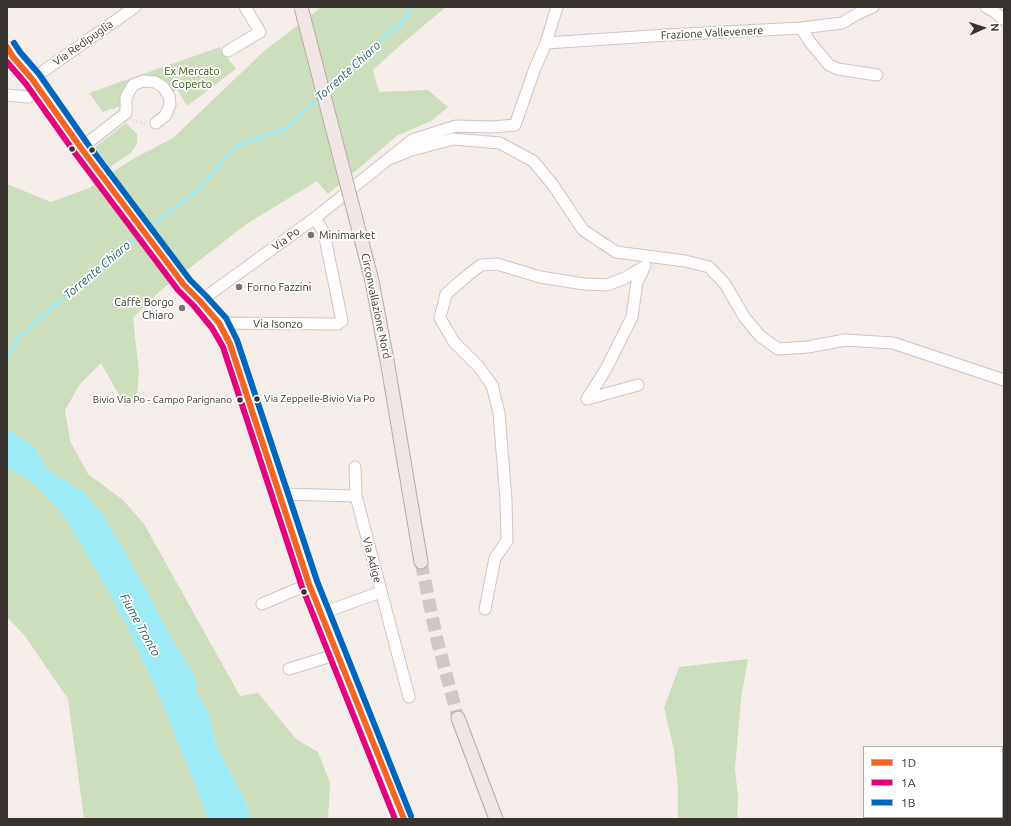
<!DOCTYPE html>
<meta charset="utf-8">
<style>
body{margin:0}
#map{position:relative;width:1011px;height:826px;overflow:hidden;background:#f5ede9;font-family:Ubuntu,sans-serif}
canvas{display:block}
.frame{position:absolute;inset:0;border:8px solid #37322e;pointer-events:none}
.legend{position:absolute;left:863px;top:746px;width:140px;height:72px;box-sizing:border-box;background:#fff;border:1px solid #afadab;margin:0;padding:5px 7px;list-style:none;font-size:12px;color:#37322e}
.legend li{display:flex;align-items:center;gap:8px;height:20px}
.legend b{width:20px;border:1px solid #afadab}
.north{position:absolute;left:963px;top:8px;width:40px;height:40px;-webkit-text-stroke:3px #fff;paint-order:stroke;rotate:87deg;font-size:11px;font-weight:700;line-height:16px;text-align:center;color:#37322e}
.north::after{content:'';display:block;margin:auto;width:14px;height:18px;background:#37322e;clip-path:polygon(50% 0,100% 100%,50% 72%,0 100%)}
</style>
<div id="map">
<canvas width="1011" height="826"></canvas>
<div class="frame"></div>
<ul class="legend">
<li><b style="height:5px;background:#f26522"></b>1D</li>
<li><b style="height:5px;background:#e5007d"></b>1A</li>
<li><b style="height:5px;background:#0065bd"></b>1B</li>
</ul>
<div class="north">N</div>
</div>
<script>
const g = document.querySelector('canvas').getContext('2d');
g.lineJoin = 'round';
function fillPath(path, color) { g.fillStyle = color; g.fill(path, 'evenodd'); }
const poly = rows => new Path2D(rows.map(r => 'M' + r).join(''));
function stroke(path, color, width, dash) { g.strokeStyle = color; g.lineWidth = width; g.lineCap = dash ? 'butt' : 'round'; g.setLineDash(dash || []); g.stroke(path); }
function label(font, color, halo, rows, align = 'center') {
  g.font = font + ' Ubuntu,sans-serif'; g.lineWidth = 3.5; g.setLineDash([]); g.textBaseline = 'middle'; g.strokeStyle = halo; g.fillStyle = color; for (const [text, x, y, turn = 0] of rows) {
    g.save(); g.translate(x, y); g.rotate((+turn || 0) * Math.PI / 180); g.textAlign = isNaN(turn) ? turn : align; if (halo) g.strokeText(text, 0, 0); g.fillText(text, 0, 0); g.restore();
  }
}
const green = poly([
 [322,7,446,7,405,41,373,70,379,92,428,90,448,107,431,121,398,135,328,194,317,181,248,223,161,290,133,318,139,373,137,395,125,406,101,363,80,384,65,410,70,441,88,474,123,500,144,524,240,696,258,693,296,739,318,752,330,783,328,819,252,819,244,798,216,745,209,712,195,690,195,677,171,637,127,555,103,515,85,493,48,470,34,446,7,429,7,184,51,202,89,188,131,160,173,138,264,51],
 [220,47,236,69,187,106,177,89,171,93,144,79,123,105,103,112,89,93],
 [126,123,137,134,137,144,131,153,110,167,94,148],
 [7,467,34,484,63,515,107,588,131,635,160,698,192,777,208,819,84,819,68,699,25,636,7,617],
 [748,659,741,699,735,769,738,797,737,819,678,819,678,787,674,750,664,708,679,667]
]);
const water = poly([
 [7,429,34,446,48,470,85,493,103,515,127,555,171,637,195,677,195,690,209,712,216,745,244,798,252,819,208,819,192,777,160,698,131,635,107,588,63,515,34,484,7,467]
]);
const stream = poly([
 [326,91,406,18,412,7],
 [7,358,17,339,94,271,196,191,238,145,285,129,321,96]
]);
const majorTunnel = poly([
 [421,562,437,640,458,718]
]);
const path = poly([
 [171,82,218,49],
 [132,120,145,124,147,124]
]);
const minor = poly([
 [986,7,995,12,1004,20],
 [801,28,810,42,829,65,838,69,877,75],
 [546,43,667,35,801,28,842,23,859,13,873,7],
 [7,47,13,57,32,79,81,148,184,285,200,301,219,323,230,344,309,584,388,781,404,819],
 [228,51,260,32,245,7],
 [32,79,135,7],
 [7,95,28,97,39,90],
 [515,125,535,68,546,43,557,7],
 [81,148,126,113,126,97,133,85,143,81,155,82,163,87,169,96,170,105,165,116,156,123],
 [389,159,412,150,453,139,500,143,533,161,553,185,583,230,616,252,685,261,709,267,725,284,745,318,760,336,778,349,808,347,845,340,893,343,1004,380],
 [315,218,324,233,342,321],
 [200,301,315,218,412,140,456,126,492,127,515,125],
 [219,323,338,324],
 [638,385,587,399,606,369,632,317,637,282,645,266],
 [355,467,356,496],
 [279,494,356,496,409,697],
 [262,604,309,584],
 [485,609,495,558,507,541,506,500,499,413,492,385,478,366,454,342,440,318,446,294,468,275,481,265,497,264,540,277,584,284,607,285,625,278,645,266],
 [322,613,381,592],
 [289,669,338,654]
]);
const major = poly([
 [372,281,388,366,421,562],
 [458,718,496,819]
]);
const majorBridge = poly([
 [301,7,372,281]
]);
const bus1 = poly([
 [7,47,13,57,32,79,81,148,184,285,200,301,219,323,230,344,309,584,404,819]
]);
const bus2 = poly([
 [7,62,26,84,75,153,178,290,194,306,212,328,223,347,302,587,395,819]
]);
const bus3 = poly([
 [14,43,20,52,39,74,87,143,190,280,206,296,226,318,237,340,317,581,411,816]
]);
const markers = [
 [72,149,3.5,"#37322e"],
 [92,150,3.5,"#37322e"],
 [311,235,4,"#7a736f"],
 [239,287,4,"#7a736f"],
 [182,308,4,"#7a736f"],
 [257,399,3.5,"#37322e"],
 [240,400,3.5,"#37322e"],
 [304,592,3.5,"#37322e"]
];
const busNames = [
 ["Via Zeppelle-Bivio Via Po",264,399],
 ["Bivio Via Po - Campo Parignano",232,400,"right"]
];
const streetNames = [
 ["Frazione Vallevenere",712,33,-3],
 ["Via Redipuglia",83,43,-35],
 ["Via Po",286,239,-36],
 ["Circonvallazione Nord",376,306,78],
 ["Via Isonzo",278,324,1],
 ["Via Adige",372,560,75]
];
const parkNames = [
 ["Ex Mercato",192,71],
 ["Coperto",192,84]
];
const poiNames = [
 ["Minimarket",319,235],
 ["Forno Fazzini",247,287],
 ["Caffè Borgo",174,302,"right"],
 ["Chiaro",174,315,"right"]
];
const waterNames = [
 ["Torrente Chiaro",348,71,-42],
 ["Torrente Chiaro",97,270,-40],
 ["Fiume Tronto",140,625,61]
];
fillPath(green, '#ccdebb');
fillPath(water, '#9beaf6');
stroke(stream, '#9beaf6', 3);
stroke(majorTunnel, '#cfc8c4', 13, [13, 6]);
stroke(minor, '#cdc7c4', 13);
stroke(major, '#bcaaaa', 15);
stroke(path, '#dcd9d8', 2, [2, 2]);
stroke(minor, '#fefcfc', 11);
stroke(major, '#f0e6e6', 13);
stroke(majorBridge, '#bcaaaa', 15, []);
stroke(majorBridge, '#f0e6e6', 13);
stroke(bus1, '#f26522', 6);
stroke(bus2, '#e5007d', 6);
stroke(bus3, '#0065bd', 6);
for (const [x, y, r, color] of markers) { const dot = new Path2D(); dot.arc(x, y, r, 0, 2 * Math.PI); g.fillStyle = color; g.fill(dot); stroke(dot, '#fff', 1.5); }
label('10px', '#37322e', '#fff', busNames, 'left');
label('11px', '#37322e', '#fff', streetNames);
label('11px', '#2f570c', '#fff', parkNames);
label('11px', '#37322e', '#fff', poiNames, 'left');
label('italic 12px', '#275961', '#fff', waterNames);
</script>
